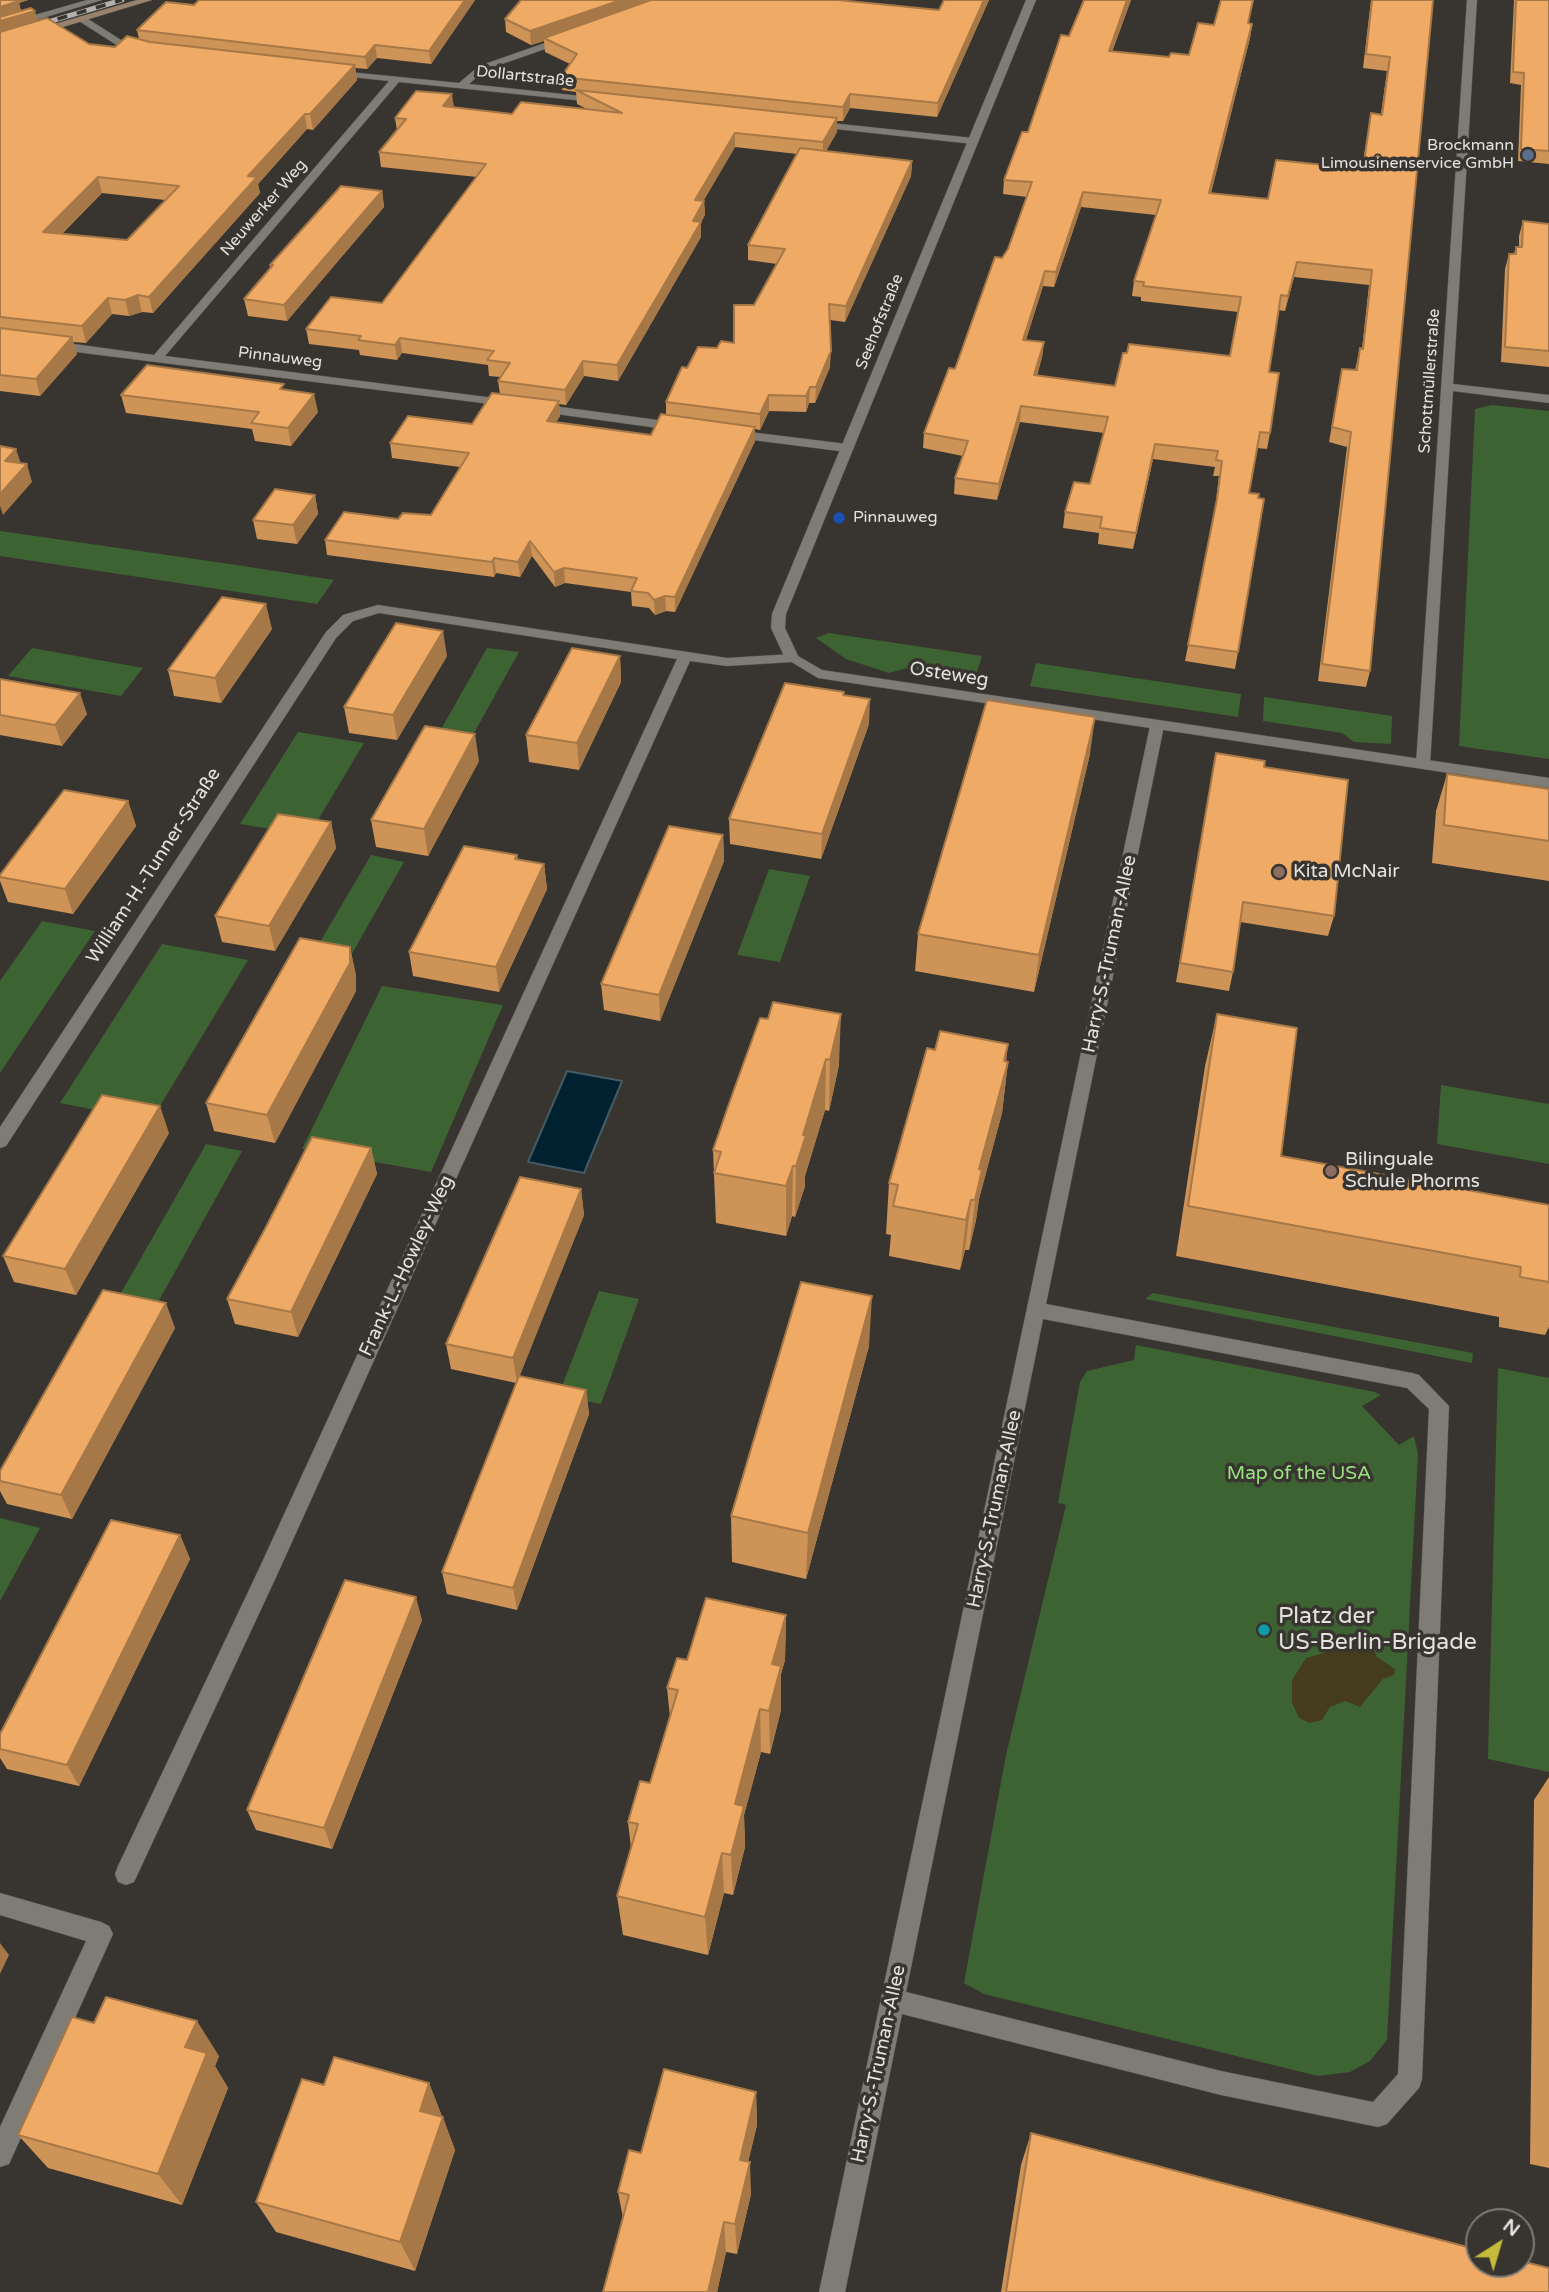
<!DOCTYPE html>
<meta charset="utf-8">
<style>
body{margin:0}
#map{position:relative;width:1549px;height:2292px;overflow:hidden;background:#38342f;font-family:"Varela Round",sans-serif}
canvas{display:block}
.north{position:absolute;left:1465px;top:2208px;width:70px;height:70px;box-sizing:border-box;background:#38342f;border:2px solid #7d7a75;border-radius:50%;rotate:37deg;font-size:19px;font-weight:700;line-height:28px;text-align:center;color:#e4e2df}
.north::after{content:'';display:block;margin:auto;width:24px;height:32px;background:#c6bc3c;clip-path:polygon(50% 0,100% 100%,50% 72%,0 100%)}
</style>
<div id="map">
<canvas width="1549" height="2292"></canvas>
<div class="north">N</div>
</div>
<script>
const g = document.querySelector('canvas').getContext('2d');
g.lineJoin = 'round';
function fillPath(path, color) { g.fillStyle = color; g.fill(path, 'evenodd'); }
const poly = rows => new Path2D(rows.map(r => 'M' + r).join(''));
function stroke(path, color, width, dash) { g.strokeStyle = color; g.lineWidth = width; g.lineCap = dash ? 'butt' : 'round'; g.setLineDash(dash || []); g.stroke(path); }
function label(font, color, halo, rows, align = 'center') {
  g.font = font + ' "Varela Round",sans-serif'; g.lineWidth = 7; g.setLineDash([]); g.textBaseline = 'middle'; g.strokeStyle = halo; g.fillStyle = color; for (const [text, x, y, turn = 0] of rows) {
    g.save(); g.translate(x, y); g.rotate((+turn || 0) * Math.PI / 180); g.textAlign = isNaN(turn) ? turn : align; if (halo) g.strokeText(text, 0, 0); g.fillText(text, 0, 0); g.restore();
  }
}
const green = poly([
 [1492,405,1549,411,1549,759,1459,746,1475,409],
 [0,531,223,563,334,580,317,604,0,556],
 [829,633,982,656,975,678,907,668,889,673,846,659,816,638],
 [32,648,143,668,121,696,8,676],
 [487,648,519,652,463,753,431,747],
 [1036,663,1241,694,1238,717,1030,686],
 [1264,697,1392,716,1391,744,1354,742,1342,733,1263,721],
 [298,732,364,743,309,835,240,824],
 [371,855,404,862,345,966,310,959],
 [769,869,810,876,780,962,737,955],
 [42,921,95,931,0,1073,0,981],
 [162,944,248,960,151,1121,60,1103],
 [382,986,503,1005,431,1172,302,1149],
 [1441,1085,1549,1104,1549,1164,1437,1144],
 [206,1144,242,1151,151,1315,113,1307],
 [599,1291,639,1299,601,1404,558,1396],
 [1153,1293,1473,1353,1472,1363,1145,1299],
 [1136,1345,1375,1392,1381,1395,1362,1406,1399,1445,1414,1436,1418,1454,1387,2040,1370,2061,1350,2072,1318,2076,984,1994,964,1983,1006,1755,1066,1505,1058,1503,1080,1382,1087,1371,1134,1360],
 [1498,1368,1549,1378,1549,1772,1488,1759],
 [0,1518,40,1528,0,1601]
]);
const sand = poly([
 [1357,1644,1373,1648,1377,1657,1395,1669,1394,1675,1383,1679,1360,1707,1345,1701,1330,1707,1322,1720,1310,1723,1299,1718,1292,1703,1292,1680,1306,1658]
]);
const water = poly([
 [567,1071,622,1081,584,1173,528,1162,567,1071]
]);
const minor = poly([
 [87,0,102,0,0,31,0,25,87,0],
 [1467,0,1477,0,1453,384,1549,395,1549,403,1453,391,1430,764,1423,769,1416,764,1467,0],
 [79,17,85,17,121,40,146,50,141,53,115,44,79,21,79,17],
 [565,36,570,39,568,41,485,70,469,84,600,98,605,101,604,103,399,82,165,356,510,400,516,404,514,407,52,349,46,345,52,341,154,355,389,81,332,75,329,74,329,70,459,83,479,66,565,36],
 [812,121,973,138,978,141,973,144,808,126,808,122,812,121],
 [538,404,680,423,686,427,680,431,534,411,532,408,538,404],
 [733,430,847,444,853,448,847,452,729,437,727,434,733,430],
 [378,605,727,658,792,654,799,658,792,662,727,666,690,661,277,1575,134,1882,126,1885,118,1882,115,1874,118,1866,258,1571,677,659,379,613,353,621,336,638,6,1146,0,1148,0,1127,326,632,343,615,378,605],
 [1157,721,1164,726,1046,1304,1412,1373,1419,1375,1449,1406,1422,2079,1419,2088,1387,2124,1378,2127,1221,2095,902,2014,845,2292,819,2292,1150,726,1157,721],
 [1043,1319,1407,1388,1429,1409,1398,2074,1373,2102,1221,2071,906,1992,1043,1319],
 [0,1893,101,1922,109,1926,113,1934,9,2164,0,2167,0,2127,86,1941,0,1915,0,1893]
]);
const tertiary = poly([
 [1026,0,1036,0,786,614,785,628,798,656,822,670,1549,778,1549,788,818,678,785,658,771,628,772,614,1026,0]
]);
const secondary = poly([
 [137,0,152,0,0,46,0,40,137,0]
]);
const rail = poly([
 [0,36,122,0]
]);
const wall = poly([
 [0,0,28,0,19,3,21,11,38,21,89,44,115,47,139,39,137,30,194,5,475,0,431,64,377,58,367,69,355,68,357,80,313,130,307,129,258,184,260,193,153,313,142,312,129,316,112,314,86,343,73,342,77,354,40,396,0,391],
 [102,193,165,200,127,240,62,234],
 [944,0,989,0,937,117,850,108,843,121,837,121,837,132,826,151,912,161,911,176,845,322,830,320,830,367,815,403,809,403,806,412,769,411,760,430,755,429,755,441,675,612,666,611,655,615,649,608,632,606,631,592,565,583,555,587,532,556,520,577,496,573,494,577,327,555,325,540,398,519,431,515,460,467,392,458,390,443,472,424,500,394,498,381,501,377,489,376,488,365,402,353,397,360,360,355,359,350,309,344,306,329,382,303,477,177,381,167,379,152,397,131,395,118,454,107,512,114,587,109,577,104,576,92,562,90,561,77,570,64,545,52,544,41,531,45,506,32,505,19,939,10],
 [735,147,797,154,748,245,748,260,777,264,734,343,717,348,687,368,666,402,666,415,651,435,556,422,560,416,559,404,566,405,584,376,618,381,701,237,701,222,705,215,704,201,703,201],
 [1084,0,1131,0,1112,52,1169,57,1189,55,1214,25,1252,24,1250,38,1211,193,1268,199,1362,169,1371,113,1381,114,1387,71,1363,68,1371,0,1433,0,1370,671,1366,687,1318,681,1347,447,1329,442,1342,369,1355,370,1360,348,1362,349,1369,285,1294,277,1285,311,1278,310,1269,372,1270,433,1267,449,1257,448,1249,493,1238,652,1235,669,1185,661,1215,510,1219,476,1213,476,1215,467,1153,459,1133,549,1098,544,1099,533,1063,528,1065,512,1090,484,1104,433,1020,422,997,500,954,494,955,478,963,456,923,448,924,433,955,369,1002,258,1008,249,1027,197,1003,194,1004,180,1028,132],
 [1081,207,1156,215,1134,281,1132,296,1141,297,1141,301,1238,312,1230,356,1115,386,1037,376,1042,357,1044,342,1026,340,1043,286,1054,287],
 [1514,0,1549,0,1549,164,1518,161,1521,85,1510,83],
 [382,191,384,207,287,321,248,316,244,299,270,268,270,265],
 [1523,221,1549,224,1549,367,1501,362,1505,269,1509,254,1514,254,1516,247,1519,247,1519,236],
 [285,390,318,412,291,446,255,441,252,429,126,413,121,395],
 [315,495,318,514,297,544,257,539,253,520],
 [272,629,221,703,174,696,168,670],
 [447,656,397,740,349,733,344,707],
 [620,656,621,682,579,770,529,762,526,735],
 [0,679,87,714,62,746,0,735],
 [869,724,821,859,730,844,729,819],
 [1216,753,1264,767,1334,916,1328,936,1240,922,1233,972,1229,991,1176,982],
 [1090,754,1034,992,915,971,918,934],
 [479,761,428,856,376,847,371,820],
 [1447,774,1549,789,1549,881,1432,863,1436,811],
 [128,801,136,826,73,914,8,902,0,881,0,875],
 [331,822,336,848,275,951,222,942,215,916],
 [723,835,724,861,660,1021,604,1010,601,984],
 [517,855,518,860,544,864,547,889,499,992,413,976,409,952],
 [350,947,356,976,356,991,275,1143,214,1131,206,1103],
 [1217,1014,1281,1156,1549,1205,1549,1327,1545,1335,1499,1327,1499,1317,1176,1256,1205,1066],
 [760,1018,839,1065,829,1111,825,1110,805,1176,805,1186,795,1217,792,1216,786,1236,716,1223,713,1150],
 [1006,1062,1008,1062,1002,1113,979,1199,976,1220,969,1250,965,1250,960,1270,889,1256,891,1235,886,1234,889,1183],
 [169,1133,76,1295,14,1282,3,1256],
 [371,1148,377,1174,298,1337,235,1324,227,1299],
 [581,1189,584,1215,519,1376,586,1390,589,1414,517,1610,447,1594,442,1572,516,1383,451,1369,446,1344],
 [175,1328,72,1519,7,1504,0,1491,0,1471],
 [869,1346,806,1579,732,1562,731,1516],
 [180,1535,190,1559,79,1786,7,1769,0,1758,0,1734],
 [786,1615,785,1660,781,1674,781,1710,770,1754,761,1752,744,1815,745,1847,733,1895,724,1893,708,1955,623,1935,617,1896,631,1848,628,1822,650,1783,670,1717,667,1688,687,1660],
 [422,1620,332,1849,256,1830,247,1810],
 [1549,1777,1549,2168,1530,2164,1534,1800],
 [219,2056,215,2066,228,2088,182,2205,48,2168,18,2135],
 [429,2083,455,2150,415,2271,276,2232,256,2202,324,2085],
 [756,2092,757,2125,748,2162,751,2194,737,2254,726,2252,717,2292,603,2292,623,2218,618,2192,641,2153],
 [1031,2133,1549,2292,1001,2292,1021,2165]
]);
const shadedWall = poly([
 [5,0,28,0,19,3,22,15,35,11,39,26,0,37,0,7],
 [465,0,475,0,431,64,429,51],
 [621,0,660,0,544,38,544,41,531,45,530,31],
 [984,0,989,0,937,117,938,103],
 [1127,0,1131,0,1107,65,1109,51],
 [1252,24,1250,38,1207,208,1209,193],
 [375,45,377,58,367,69,365,57],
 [355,65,357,80,313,130,310,114],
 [452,94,454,108,443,106],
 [850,94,850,108,843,121,843,107],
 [305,114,307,129,258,184,260,193,153,313,149,297,248,176],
 [837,118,837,132,823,156,823,142],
 [735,133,735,147,696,214,695,200],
 [912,161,911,176,845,322,846,306],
 [98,177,102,193,47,248,43,232],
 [382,191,384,207,287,321,284,305],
 [1083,192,1081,207,1054,287,1056,272],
 [704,201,705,215,701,222,701,237,618,381,617,365,693,221],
 [1297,262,1294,277,1285,311,1288,296],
 [1045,271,1043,286,1021,355,1023,340],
 [138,295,142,312,129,316,125,300],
 [108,298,112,314,86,343,82,326],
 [72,337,77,354,40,396,36,379],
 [400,338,402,353,397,360,395,345],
 [1044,342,1042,357,1032,391,1034,375],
 [831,351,830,367,815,403,816,387],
 [583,361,584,376,566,405,565,390],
 [810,387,809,403,806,412,806,396],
 [314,394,318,412,291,446,288,428],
 [769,395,769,411,760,430,760,414],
 [559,401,560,416,548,436,547,421],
 [1021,406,1020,422,997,500,999,484],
 [755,427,755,441,675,612,675,597],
 [1155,444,1153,459,1133,549,1136,533],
 [16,449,22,467,5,461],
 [27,464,32,482,3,515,0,506,0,494],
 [315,495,318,514,297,544,293,525],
 [530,541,532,556,520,577,518,562],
 [494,558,496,573,494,577,492,562],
 [564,568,565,583,555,587,554,572],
 [665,596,666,611,655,615,654,600],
 [266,604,272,629,221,703,215,678],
 [443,631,447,656,397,740,393,715],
 [620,656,621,682,579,770,577,743],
 [80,693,87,714,62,746,55,725],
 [870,699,869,724,821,859,822,834],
 [1095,717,1090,754,1034,992,1039,955],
 [475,734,479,761,428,856,424,829],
 [128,801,136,826,73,914,65,889],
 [331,822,336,848,275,951,269,926],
 [723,835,724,861,660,1021,659,995],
 [544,864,547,889,499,992,496,967],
 [350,947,356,976,356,991,275,1143,267,1115],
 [841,1014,839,1065,829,1111,830,1060],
 [1008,1044,1005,1073,1008,1062,1002,1113,979,1199,976,1220,969,1250,979,1169],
 [826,1059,825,1110,805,1176,805,1186,795,1217,796,1166,803,1135],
 [160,1106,169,1133,76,1295,65,1269],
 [371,1148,377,1174,298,1337,291,1312],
 [793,1166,792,1216,786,1236,786,1186],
 [581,1189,584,1215,517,1383,513,1358],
 [971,1200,965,1250,960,1270,966,1220],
 [872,1296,869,1346,806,1579,808,1533],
 [166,1303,175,1328,72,1519,61,1495],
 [586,1390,589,1414,517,1610,513,1588],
 [180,1535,190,1559,79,1786,67,1765],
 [416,1597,422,1620,332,1849,324,1828],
 [786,1615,785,1660,781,1674,781,1710,770,1754,769,1711,772,1664],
 [760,1709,761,1752,744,1815,745,1847,733,1895,731,1855,735,1804],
 [722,1853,724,1893,708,1955,705,1917],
 [0,1943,9,1955,0,1974],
 [197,2021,219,2056,215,2066,228,2088,182,2205,158,2174,185,2047],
 [429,2083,442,2117,420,2111],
 [756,2092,757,2125,741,2192,740,2160],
 [443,2117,455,2150,415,2271,400,2242],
 [750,2162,751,2194,737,2254,735,2224],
 [724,2222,726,2252,717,2292,708,2292]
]);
const building = poly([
 [0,0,17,0,19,1,0,7,0,0],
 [199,0,465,0,429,51,375,45,365,57,137,30,166,2,194,5,199,0],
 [521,0,621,0,530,31,505,19,521,0],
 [651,0,838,0,939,10,944,0,984,0,938,103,850,94,843,107,561,77,577,54,544,38,651,0],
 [1084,0,1127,0,1109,51,1169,57,1171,53,1189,55,1198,23,1214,25,1221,0,1253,0,1248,23,1252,24,1209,193,1268,199,1276,160,1363,169,1371,113,1382,115,1390,57,1366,54,1372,0,1433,0,1370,671,1322,664,1351,432,1332,427,1342,369,1357,370,1360,348,1363,349,1372,270,1297,262,1288,296,1281,295,1269,372,1279,373,1270,433,1260,432,1249,493,1259,494,1258,498,1264,499,1238,652,1188,645,1217,499,1222,461,1216,460,1218,451,1155,444,1136,533,1100,528,1102,517,1065,512,1074,482,1090,484,1108,417,1021,406,999,484,955,478,968,441,924,433,949,368,955,369,995,257,1002,258,1008,249,1032,182,1004,180,1022,132,1028,132,1061,35,1069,36,1084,0],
 [1083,192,1161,200,1134,281,1144,282,1143,286,1241,297,1230,356,1129,344,1127,353,1123,353,1115,386,1034,375,1044,342,1023,340,1045,271,1056,272,1083,192],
 [1516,0,1549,0,1549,151,1521,149,1524,73,1513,72,1516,0],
 [31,8,35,11,0,21,0,17,31,8],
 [47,18,89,44,115,47,127,36,150,42,355,65,310,114,305,114,248,176,257,177,149,297,138,295,125,300,108,298,82,326,0,317,0,32,47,18],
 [98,177,179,186,127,240,43,232,98,177],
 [576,90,837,118,823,142,735,133,695,200,704,201,693,221,701,222,617,365,583,361,565,390,498,381,510,363,487,360,494,351,400,338,395,345,358,340,361,336,306,329,331,297,382,303,486,164,379,152,406,119,395,118,416,91,452,94,443,106,512,114,521,102,622,113,576,90],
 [800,148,912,161,846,306,829,304,831,351,816,387,810,387,806,396,769,395,760,414,666,402,682,367,687,368,698,347,717,348,721,341,734,343,734,305,754,305,785,249,748,245,800,148],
 [341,186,382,191,284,305,244,299,273,265,270,265,341,186],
 [1523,221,1549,224,1549,351,1505,347,1509,254,1516,254,1516,247,1522,247,1523,221],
 [0,328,72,337,36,379,0,375,0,328],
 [147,365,284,384,280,389,314,394,288,428,251,423,259,412,121,395,147,365],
 [492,393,559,401,547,421,651,435,661,414,755,427,675,597,665,596,654,600,648,593,631,591,637,578,564,568,554,572,530,541,518,562,494,558,492,562,325,540,344,512,398,519,403,513,431,515,469,453,390,443,408,416,472,424,492,393],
 [0,446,16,449,5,461,27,464,0,494,0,446],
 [275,489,315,495,293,525,253,520,275,489],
 [222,597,266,604,215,678,168,670,222,597],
 [396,623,443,631,393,715,344,707,396,623],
 [572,648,620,656,577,743,526,735,572,648],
 [0,679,80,693,55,725,0,715,0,679],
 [785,683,844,692,843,695,870,699,822,834,729,819,785,683],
 [987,700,1095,717,1039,955,918,934,987,700],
 [425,726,475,734,424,829,371,820,425,726],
 [1216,753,1265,761,1264,767,1348,780,1334,916,1243,902,1233,972,1180,963,1216,753],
 [1447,774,1549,789,1549,841,1444,825,1447,774],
 [64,790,128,801,65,889,0,877,0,875,64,790],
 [278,814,331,822,269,926,215,916,278,814],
 [669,826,723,835,659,995,601,984,669,826],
 [464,846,517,855,515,859,544,864,496,967,409,952,464,846],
 [300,938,350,947,350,963,267,1115,206,1103,300,938],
 [773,1002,841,1014,830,1060,826,1059,803,1135,806,1135,796,1166,793,1166,786,1186,714,1173,721,1152,713,1150,731,1098,760,1018,768,1019,773,1002],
 [1217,1014,1297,1028,1281,1156,1549,1205,1549,1282,1520,1277,1521,1267,1188,1206,1217,1014],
 [940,1031,1008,1044,1004,1061,1008,1062,979,1169,982,1170,975,1200,971,1200,966,1220,893,1206,898,1185,889,1183,927,1048,935,1050,940,1031],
 [102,1095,160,1106,65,1269,3,1256,102,1095],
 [312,1137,371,1148,291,1312,227,1299,266,1227,312,1137],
 [520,1177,581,1189,513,1358,446,1344,520,1177],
 [801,1282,872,1296,808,1533,731,1516,801,1282],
 [103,1290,166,1303,61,1495,0,1481,0,1471,103,1290],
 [519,1376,586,1390,513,1588,442,1572,519,1376],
 [111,1520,180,1535,67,1765,0,1749,0,1734,111,1520],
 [345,1580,416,1597,324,1828,247,1810,345,1580],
 [706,1598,786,1615,772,1664,781,1666,769,1711,760,1709,735,1804,744,1806,731,1855,722,1853,705,1917,617,1896,638,1824,628,1822,640,1781,650,1783,678,1690,667,1688,677,1658,687,1660,706,1598],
 [106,1997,197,2021,185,2047,207,2053,158,2174,18,2135,72,2017,94,2023,106,1997],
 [334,2057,429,2083,420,2111,443,2117,400,2242,256,2202,302,2079,324,2085,334,2057],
 [664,2069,756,2092,740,2160,750,2162,735,2224,724,2222,708,2292,603,2292,629,2195,618,2192,629,2150,641,2153,664,2069],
 [1031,2133,1479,2250,1479,2264,1521,2264,1521,2261,1549,2268,1549,2292,1006,2292,1031,2133]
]);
const markers = [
 [1528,155,7,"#5c6f8a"],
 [839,518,7,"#1a4fb4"],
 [1279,872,7,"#8d6e63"],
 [1331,1171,7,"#8d6e63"],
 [1264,1630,7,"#0f9aa8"]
];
const farStreetnames = [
 ["Dollartstraße",525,77,6],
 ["Neuwerker Weg",264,208,-49],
 ["Seehofstraße",880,322,-68],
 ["Pinnauweg",280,358,7],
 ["Schottmüllerstraße",1430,381,-86]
];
const farPoinames = [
 ["Brockmann",1514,146],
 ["Limousinenservice GmbH",1514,164],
 ["Pinnauweg",853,518,"left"]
];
const streetNames = [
 ["Osteweg",949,675,9],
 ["William-H.-Tunner-Straße",154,866,-57],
 ["Harry-S.-Truman-Allee",1110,954,-78],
 ["Frank-L.-Howley-Weg",407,1266,-65],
 ["Harry-S.-Truman-Allee",995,1509,-78],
 ["Harry-S.-Truman-Allee",879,2064,-78]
];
const poiNames = [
 ["Kita McNair",1293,872],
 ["Bilinguale",1345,1160],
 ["Schule Phorms",1345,1182]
];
const parkNames = [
 ["Map of the USA",1299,1474]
];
const nearPoinames = [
 ["Platz der",1278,1617],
 ["US-Berlin-Brigade",1278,1643]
];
fillPath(green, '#3e6333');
fillPath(sand, '#453c1c');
fillPath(water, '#00212f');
stroke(water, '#445b64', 2);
stroke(minor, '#56534f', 1);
stroke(tertiary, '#56534f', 1);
stroke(secondary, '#56534f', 1);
fillPath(minor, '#7f7c76');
fillPath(tertiary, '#7f7c76');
fillPath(secondary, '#99836d');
stroke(rail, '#b2b0ac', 5);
stroke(rail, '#38342f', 3.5, [10]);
fillPath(wall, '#ce9357');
fillPath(shadedWall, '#a77847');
fillPath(building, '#efab65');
stroke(building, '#a77847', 2);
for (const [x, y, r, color] of markers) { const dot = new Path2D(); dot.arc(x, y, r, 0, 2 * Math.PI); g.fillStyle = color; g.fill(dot); stroke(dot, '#38342f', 2.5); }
label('16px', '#e4e2df', '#38342f', farStreetnames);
label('16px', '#e4e2df', '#38342f', farPoinames, 'right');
label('19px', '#e4e2df', '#38342f', streetNames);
label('19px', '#e4e2df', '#38342f', poiNames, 'left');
label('19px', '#99e382', '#38342f', parkNames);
label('23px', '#e4e2df', '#38342f', nearPoinames, 'left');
</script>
